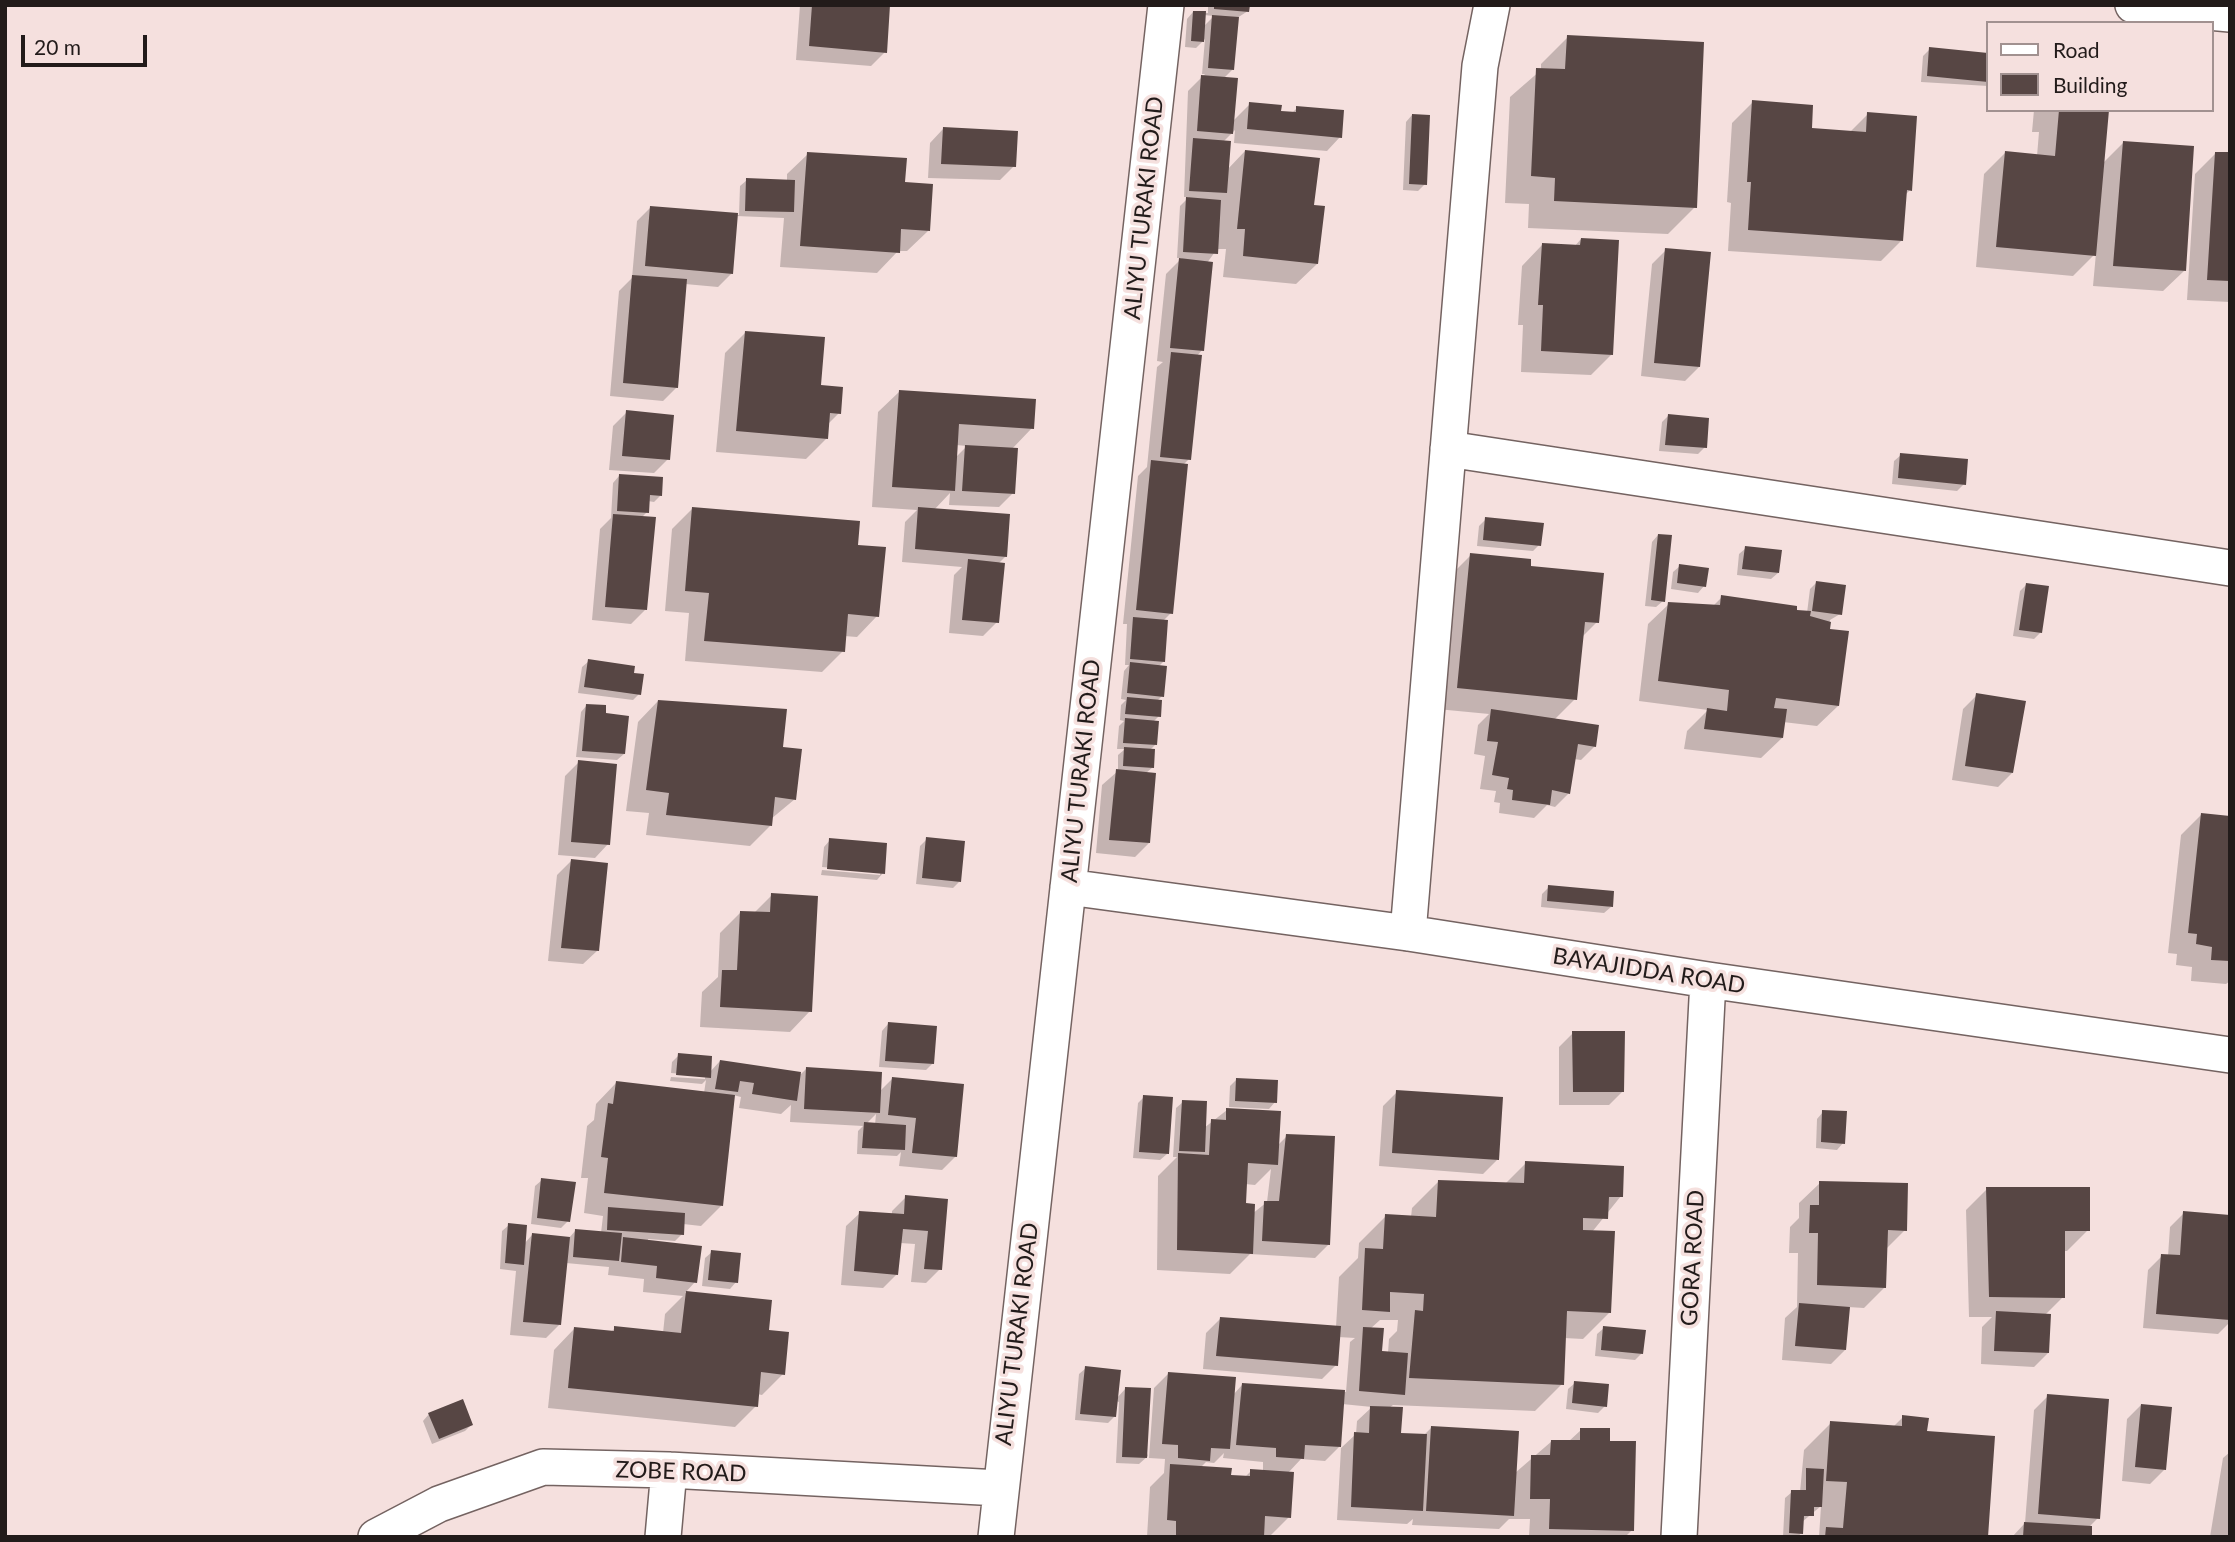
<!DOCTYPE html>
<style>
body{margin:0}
#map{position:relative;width:2235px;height:1542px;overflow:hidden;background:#f5e0de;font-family:Lato,sans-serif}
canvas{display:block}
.frame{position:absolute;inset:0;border:7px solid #221b1a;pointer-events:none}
.legend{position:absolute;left:1986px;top:21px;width:228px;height:91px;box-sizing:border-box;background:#f5e0de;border:2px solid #a19190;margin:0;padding:9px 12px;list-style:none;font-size:21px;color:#221b1a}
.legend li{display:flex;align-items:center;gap:14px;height:35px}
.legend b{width:35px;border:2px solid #a19190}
.scale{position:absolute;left:21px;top:35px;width:126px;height:32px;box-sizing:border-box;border:4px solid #221b1a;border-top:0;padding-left:9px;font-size:21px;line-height:24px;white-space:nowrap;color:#221b1a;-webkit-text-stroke:5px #f5e0de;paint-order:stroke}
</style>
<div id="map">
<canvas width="2235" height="1542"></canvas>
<div class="frame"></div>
<ul class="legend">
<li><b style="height:9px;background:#fff"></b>Road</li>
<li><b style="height:19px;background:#574644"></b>Building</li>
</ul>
<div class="scale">20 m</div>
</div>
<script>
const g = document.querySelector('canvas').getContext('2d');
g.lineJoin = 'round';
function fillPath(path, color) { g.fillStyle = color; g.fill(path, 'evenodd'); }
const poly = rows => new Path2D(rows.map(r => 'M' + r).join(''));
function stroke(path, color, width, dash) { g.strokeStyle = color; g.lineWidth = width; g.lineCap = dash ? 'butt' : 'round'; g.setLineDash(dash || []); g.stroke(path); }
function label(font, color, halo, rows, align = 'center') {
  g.font = font + ' Lato,sans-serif'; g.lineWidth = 7; g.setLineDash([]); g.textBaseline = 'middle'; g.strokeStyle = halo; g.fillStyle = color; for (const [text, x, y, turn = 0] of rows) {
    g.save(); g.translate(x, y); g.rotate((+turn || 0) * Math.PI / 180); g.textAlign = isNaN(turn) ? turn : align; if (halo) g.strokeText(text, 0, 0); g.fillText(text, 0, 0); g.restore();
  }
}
const shadow = poly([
 [800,5,888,5,885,52,871,66,796,60],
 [1208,5,1248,5,1248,11,1237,18,1233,69,1223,79,1232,122,1250,104,1280,113,1292,113,1297,108,1340,137,1327,151,1234,143,1235,130,1223,142,1227,170,1245,151,1313,206,1317,264,1296,284,1223,277,1226,249,1217,249,1207,263,1202,350,1197,356,1189,459,1183,465,1171,613,1163,621,1164,661,1158,667,1162,696,1157,701,1159,716,1153,722,1155,745,1150,750,1153,767,1146,773,1149,843,1135,857,1096,853,1102,785,1118,771,1118,755,1125,749,1117,749,1119,726,1124,721,1120,720,1121,705,1126,700,1121,699,1124,671,1129,665,1125,665,1127,624,1123,624,1138,476,1147,467,1157,367,1163,362,1157,361,1166,274,1182,258,1177,258,1180,206,1189,197,1184,197,1188,91,1205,74,1202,74,1205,39,1196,48,1185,47,1187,19,1193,12,1208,13],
 [1204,15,1214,16,1204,26],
 [1568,37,1695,207,1668,234,1528,228,1529,204,1505,203,1510,97,1541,70,1541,64],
 [1930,49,1988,54,1988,86,1921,82,1923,56],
 [1753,102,1810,129,1850,132,1868,114,1910,190,1905,195,1901,241,1881,261,1728,251,1731,203,1727,202,1732,123],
 [2034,110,2107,110,2102,164,2123,143,2184,271,2163,291,2093,286,2096,253,2073,276,1976,267,1984,174,2005,153,2037,156,2039,132,2032,132],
 [1412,115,1425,184,1418,191,1403,190,1406,122],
 [943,129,1014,166,1000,180,928,178,930,143],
 [2216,153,2230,154,2230,302,2187,300,2195,174],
 [808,154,903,184,928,231,907,251,898,251,877,273,780,267,784,218,736,216,732,273,718,287,685,284,677,387,663,401,610,396,619,291,632,278,637,221,651,207,739,215,740,186,747,180,787,181,787,174],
 [1581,239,1612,354,1591,375,1521,372,1523,325,1518,325,1522,266,1542,245,1574,247],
 [1666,250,1699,367,1685,381,1641,376,1652,264],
 [746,332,820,387,839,413,828,424,827,438,806,459,716,452,725,353],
 [899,392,1032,428,1011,450,1013,493,999,507,949,505,950,493,934,510,1006,556,998,564,997,622,983,636,949,633,954,575,962,567,902,562,905,522,917,510,872,507,878,412],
 [956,445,967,446,955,458],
 [627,412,668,459,654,473,609,470,613,426],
 [1668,416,1705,447,1698,454,1659,451,1662,422],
 [1901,455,1964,484,1957,491,1892,484,1894,461],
 [619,476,661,495,654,502,648,501,647,512,641,518,645,610,631,624,592,620,600,529,611,518,613,483],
 [693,508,856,546,877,616,857,637,844,636,843,651,822,672,685,661,689,613,665,611,672,529],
 [1486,519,1539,545,1533,551,1477,546,1479,526],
 [1658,535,1663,601,1656,607,1645,606,1652,542],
 [1746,548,1778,573,1771,579,1737,575,1739,554],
 [1471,555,1529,568,1597,622,1581,638,1575,699,1554,720,1595,746,1581,760,1574,759,1569,793,1555,807,1547,805,1534,818,1499,813,1500,803,1494,802,1496,791,1480,789,1485,756,1474,754,1478,725,1489,714,1437,709,1450,576],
 [1680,566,1704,586,1698,593,1671,589,1673,572],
 [1816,583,1840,614,1830,620,1828,631,1838,706,1817,726,1783,722,1782,738,1761,758,1684,749,1687,731,1708,710,1639,701,1648,624,1669,604,1713,606,1722,597,1807,613,1810,589],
 [2026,585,2041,632,2034,639,2013,636,2020,591],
 [589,661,632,674,639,694,633,700,578,693,582,667],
 [1977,695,2012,773,1998,787,1952,780,1963,709],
 [658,701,781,749,795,799,771,819,770,826,750,846,646,835,649,813,626,811,638,722],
 [587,705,604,715,624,754,617,760,576,757,581,712],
 [579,762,608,844,595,858,558,855,565,776],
 [2202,814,2230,817,2230,981,2226,984,2191,981,2192,967,2176,965,2177,954,2168,953,2181,835],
 [927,839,959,882,953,888,916,884,920,846],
 [830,840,883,873,877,880,821,875,822,870,880,875,880,872,822,867,824,847],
 [571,861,597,951,583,964,548,961,557,875],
 [1549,887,1611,907,1604,913,1541,907,1542,894],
 [772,895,810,1011,790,1032,700,1027,702,992,718,977,720,933,741,912,754,913],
 [888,1024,933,1063,926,1070,879,1067,882,1031],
 [1573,1033,1623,1091,1609,1105,1559,1105,1559,1047],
 [679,1055,709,1073,720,1061,801,1074,806,1069,879,1092,892,1079,956,1156,942,1170,899,1166,901,1152,897,1156,857,1154,858,1131,863,1126,790,1122,791,1105,781,1114,739,1108,741,1097,733,1095,721,1206,701,1226,683,1224,682,1234,675,1241,648,1239,648,1242,695,1282,685,1293,770,1301,767,1332,783,1374,762,1395,757,1394,756,1406,735,1427,548,1408,554,1350,574,1329,610,1333,615,1328,663,1333,665,1314,683,1296,643,1292,644,1279,608,1275,609,1267,566,1263,560,1324,546,1338,510,1335,516,1271,500,1269,502,1231,509,1225,524,1244,532,1235,569,1238,575,1231,601,1233,603,1216,584,1213,588,1178,581,1178,587,1126,594,1120,596,1104,616,1083,704,1093,706,1080,702,1084,670,1081,671,1077,705,1079,705,1076,671,1073,672,1062],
 [876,1114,875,1125,866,1124],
 [1237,1079,1275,1102,1269,1109,1229,1107,1230,1086],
 [1397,1092,1497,1160,1483,1174,1379,1166,1383,1106],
 [1144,1097,1167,1154,1160,1160,1133,1158,1138,1103],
 [1183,1102,1204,1128,1227,1110,1277,1146,1287,1136,1329,1244,1315,1258,1250,1254,1230,1274,1157,1270,1158,1176,1177,1157,1173,1157,1176,1108],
 [1271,1169,1267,1202,1252,1214,1244,1205,1245,1184,1255,1185],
 [1823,1112,1843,1143,1837,1150,1816,1148,1817,1119],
 [1526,1163,1621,1196,1592,1232,1610,1312,1583,1339,1564,1338,1562,1384,1535,1411,1393,1405,1389,1408,1400,1434,1424,1435,1431,1428,1515,1473,1552,1441,1568,1442,1581,1430,1609,1442,1632,1530,1625,1537,1529,1537,1530,1519,1509,1519,1499,1529,1412,1525,1413,1519,1407,1524,1337,1520,1341,1448,1356,1434,1357,1421,1372,1407,1342,1404,1339,1447,1325,1461,1301,1459,1287,1474,1289,1517,1269,1537,1147,1537,1150,1487,1164,1473,1165,1459,1149,1458,1154,1388,1168,1374,1233,1395,1242,1385,1346,1392,1350,1342,1355,1338,1338,1337,1336,1365,1322,1379,1203,1369,1206,1333,1220,1319,1336,1327,1339,1277,1358,1258,1359,1243,1386,1216,1411,1217,1412,1208,1439,1181,1505,1184],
 [1380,1320,1398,1320,1397,1331,1389,1339,1388,1353,1380,1352,1370,1329],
 [1224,1453,1223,1458,1263,1462,1263,1472,1251,1471,1245,1477,1229,1476,1200,1468,1206,1462,1214,1463],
 [542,1180,568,1221,561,1228,531,1224,535,1186],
 [1820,1183,1905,1230,1886,1249,1885,1287,1864,1308,1848,1307,1845,1350,1831,1364,1782,1360,1785,1318,1797,1307,1798,1253,1789,1253,1790,1227,1799,1218,1799,1203],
 [1987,1189,2088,1230,2067,1251,2063,1251,2063,1297,2045,1315,2048,1353,2034,1367,1981,1364,1982,1327,1992,1317,1969,1317,1966,1210],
 [906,1197,946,1200,940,1269,926,1283,911,1282,915,1244,900,1243,897,1274,883,1288,841,1285,846,1226,860,1213,892,1215,892,1211],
 [2184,1213,2230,1216,2230,1322,2218,1334,2143,1328,2148,1270,2162,1256,2168,1256,2170,1227],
 [712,1252,736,1282,730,1289,702,1286,705,1258],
 [1604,1328,1642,1353,1635,1360,1595,1356,1597,1334],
 [1086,1368,1117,1398,1126,1388,1148,1456,1139,1464,1116,1463,1119,1402,1116,1401,1115,1416,1108,1423,1075,1420,1079,1374],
 [1575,1383,1605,1406,1598,1413,1566,1409,1568,1389],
 [2048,1396,2098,1518,2090,1526,2090,1537,2012,1537,2025,1523,2034,1410],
 [2141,1405,2164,1470,2150,1484,2122,1481,2127,1419],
 [429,1414,471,1425,465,1431,432,1444,423,1421],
 [1903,1417,1925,1432,1986,1537,1819,1537,1821,1506,1802,1522,1801,1533,1798,1537,1783,1537,1785,1498,1792,1492,1800,1492,1804,1450,1831,1423,1893,1427],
 [2230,1452,2230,1537,2210,1537,2223,1458]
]);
const building = poly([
 [812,5,890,5,887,53,809,46],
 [1214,5,1250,5,1249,12,1214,9],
 [1193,11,1206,11,1204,42,1191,41],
 [1212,15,1239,17,1234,70,1208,68],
 [1567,35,1704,42,1697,208,1554,201,1555,178,1531,176,1536,68,1565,69],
 [1929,47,1988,53,1988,82,1927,76],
 [1201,75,1238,78,1233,134,1197,131],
 [1752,100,1813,105,1812,128,1866,132,1867,112,1917,116,1912,191,1907,190,1903,241,1748,230,1751,182,1747,182],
 [1249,102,1282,105,1281,111,1296,112,1296,106,1344,110,1342,138,1247,129],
 [2059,110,2109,110,2096,256,1996,247,2005,151,2055,156],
 [1412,114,1430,115,1427,185,1409,184],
 [943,127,1018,131,1016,167,941,164],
 [1193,138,1231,141,1227,193,1189,191],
 [2123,141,2194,146,2186,271,2113,266],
 [1245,150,1320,158,1314,205,1325,206,1318,264,1243,256,1245,229,1237,229],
 [807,152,907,158,905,182,933,184,930,231,901,229,900,253,800,246],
 [2215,152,2230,152,2230,281,2207,280],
 [746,178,795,180,794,212,745,211],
 [1186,197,1221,200,1218,254,1183,252],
 [650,206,738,213,733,274,645,266],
 [1581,238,1619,240,1613,355,1541,351,1543,305,1538,305,1542,243,1580,245],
 [1665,248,1711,252,1700,367,1654,363],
 [1179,258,1213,262,1204,351,1170,348],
 [632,275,687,279,678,388,623,383],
 [745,331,825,337,821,385,843,387,841,414,830,413,828,439,736,431],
 [1171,352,1202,355,1191,460,1160,457],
 [899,390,1036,399,1034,429,959,424,955,491,892,487],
 [626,410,674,415,670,460,622,456],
 [1668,414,1709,418,1707,448,1665,445],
 [965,445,1018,448,1015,494,962,491],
 [1900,453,1968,459,1966,485,1898,478],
 [1151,460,1188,464,1173,614,1136,610],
 [619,474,663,477,662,496,650,495,649,513,617,511],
 [692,507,860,521,858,545,886,547,879,617,848,614,845,652,704,641,709,593,685,591],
 [918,507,1010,514,1007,557,915,549],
 [613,514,656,517,647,610,605,607],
 [1485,517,1544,523,1541,546,1483,540],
 [1658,534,1672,535,1665,602,1651,600],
 [1745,546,1782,550,1779,573,1742,569],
 [1470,553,1531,559,1531,566,1604,573,1599,623,1585,622,1577,700,1457,688],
 [968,559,1005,563,999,623,962,620],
 [1679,564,1709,568,1706,587,1677,583],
 [1816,581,1846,585,1842,615,1812,611],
 [2026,583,2049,586,2042,633,2019,630],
 [1721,595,1797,606,1797,610,1811,611,1810,616,1831,622,1830,629,1849,631,1839,706,1776,698,1774,708,1787,709,1783,738,1704,729,1707,708,1727,711,1729,690,1658,681,1668,602,1720,605],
 [1133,617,1168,620,1165,662,1130,659],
 [588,659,635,666,634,673,644,674,641,695,584,687],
 [1130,662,1167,666,1164,697,1127,693],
 [1976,693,2026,701,2013,773,1965,766],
 [1127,697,1162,700,1161,717,1125,714],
 [658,700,787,709,783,747,802,749,796,800,775,797,772,826,666,815,669,793,646,790],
 [586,704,606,705,606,713,629,716,625,754,582,751],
 [1491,709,1599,725,1596,747,1578,744,1570,794,1552,790,1550,805,1512,800,1513,790,1507,789,1509,778,1492,775,1498,742,1487,741],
 [1125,718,1159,721,1157,745,1123,743],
 [1124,747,1155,749,1154,768,1123,766],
 [578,760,617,764,610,845,571,842],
 [1116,769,1156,773,1150,843,1109,840],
 [2201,813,2230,816,2230,961,2211,960,2212,947,2196,944,2197,934,2188,933],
 [926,837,965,841,961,882,922,878],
 [829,838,887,843,885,874,827,869],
 [571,859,608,863,599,951,561,948],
 [1548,885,1614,891,1613,907,1547,901],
 [771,893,818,896,812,1012,720,1007,722,970,737,970,740,911,770,912],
 [888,1022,937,1026,934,1064,885,1061],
 [1572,1031,1625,1031,1624,1092,1573,1092],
 [678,1053,712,1056,711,1078,676,1075],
 [720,1060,801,1072,797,1101,752,1094,754,1083,740,1081,738,1092,715,1089],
 [806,1067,882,1072,880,1113,804,1109],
 [892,1077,964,1084,957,1157,912,1153,916,1118,888,1115],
 [1236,1078,1278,1080,1277,1103,1235,1101],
 [616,1081,735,1095,723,1206,604,1193,608,1158,601,1157,608,1103,613,1104],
 [1396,1090,1503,1097,1499,1160,1392,1153],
 [1143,1095,1173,1097,1169,1154,1139,1152],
 [1182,1100,1207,1101,1205,1152,1179,1151],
 [1226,1108,1281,1111,1278,1165,1248,1163,1246,1203,1255,1204,1253,1254,1177,1250,1178,1153,1209,1155,1211,1119,1226,1120],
 [1822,1110,1847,1111,1845,1144,1821,1142],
 [864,1122,906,1125,905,1150,862,1148],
 [1286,1134,1335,1136,1330,1245,1262,1241,1264,1201,1279,1201],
 [1525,1161,1624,1166,1623,1197,1609,1197,1608,1219,1583,1218,1583,1230,1615,1231,1611,1313,1567,1311,1564,1385,1409,1378,1415,1310,1423,1311,1424,1294,1390,1292,1390,1312,1362,1310,1365,1248,1383,1249,1385,1214,1436,1217,1438,1180,1524,1183],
 [541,1178,576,1182,570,1222,537,1218],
 [1819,1181,1908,1183,1907,1231,1888,1230,1886,1288,1817,1285,1818,1233,1809,1233,1810,1205,1819,1205],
 [1986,1187,2090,1187,2090,1231,2065,1231,2065,1298,1989,1297],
 [905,1195,948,1199,942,1270,924,1269,928,1231,903,1229,898,1275,854,1271,859,1211,904,1214],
 [608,1207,685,1213,684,1235,607,1230],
 [2183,1211,2230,1215,2230,1320,2156,1314,2161,1254,2180,1255],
 [508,1223,527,1225,524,1265,505,1263],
 [575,1229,622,1233,619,1261,573,1257],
 [532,1233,570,1237,561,1325,523,1322],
 [623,1237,702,1246,697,1283,656,1278,657,1266,621,1262],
 [711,1250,741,1253,738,1283,708,1280],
 [686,1291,772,1300,769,1330,789,1332,785,1375,761,1372,758,1407,568,1388,574,1327,614,1331,614,1326,681,1333],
 [1799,1303,1850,1307,1846,1350,1795,1346],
 [1996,1311,2051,1314,2049,1353,1994,1351],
 [1220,1317,1341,1326,1338,1366,1216,1356],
 [1603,1326,1646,1330,1643,1354,1601,1350],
 [1363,1327,1384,1328,1382,1351,1408,1353,1405,1395,1359,1391],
 [1085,1366,1121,1370,1116,1417,1080,1414],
 [1168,1372,1236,1377,1230,1449,1211,1448,1210,1461,1178,1458,1178,1445,1162,1444],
 [1574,1381,1609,1384,1607,1407,1572,1403],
 [1242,1383,1345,1390,1341,1447,1305,1445,1304,1459,1276,1457,1276,1448,1236,1445],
 [1125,1387,1151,1388,1147,1458,1122,1457],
 [2047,1394,2109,1399,2100,1519,2038,1514],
 [463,1399,473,1425,439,1439,428,1413],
 [2141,1404,2172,1407,2166,1470,2135,1467],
 [1370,1406,1403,1407,1401,1433,1427,1434,1423,1511,1351,1507,1354,1432,1369,1433],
 [1902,1415,1929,1418,1927,1431,1995,1436,1988,1537,1825,1537,1826,1527,1843,1528,1847,1482,1826,1481,1830,1421,1902,1426],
 [1431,1426,1519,1431,1514,1516,1426,1511],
 [1580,1428,1610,1428,1610,1441,1636,1441,1634,1531,1549,1529,1550,1499,1530,1499,1531,1455,1550,1455,1551,1440,1580,1440],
 [1170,1464,1232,1468,1231,1475,1250,1476,1250,1469,1294,1472,1291,1518,1265,1516,1264,1537,1176,1537,1176,1521,1167,1520],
 [1806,1468,1824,1469,1822,1507,1814,1507,1814,1516,1804,1516,1803,1534,1789,1533,1791,1490,1806,1490],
 [2024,1522,2092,1526,2092,1537,2023,1537]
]);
const minor = poly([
 [2133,5,2230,14],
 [1448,449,2230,568],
 [1068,887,1408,933,1708,980,2230,1055],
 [1408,933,1480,66,1492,5],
 [376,1537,439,1504,543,1467,669,1470,999,1488],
 [663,1537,669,1470],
 [996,1537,1166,5],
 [1679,1537,1708,980]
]);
const streetNames = [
 ["ALIYU TURAKI ROAD",1144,208,-84],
 ["ALIYU TURAKI ROAD",1081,771,-84],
 ["BAYAJIDDA ROAD",1649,971,9],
 ["GORA ROAD",1693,1258,-87],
 ["ALIYU TURAKI ROAD",1017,1334,-83],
 ["ZOBE ROAD",681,1472,2]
];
fillPath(shadow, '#0003');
fillPath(building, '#574644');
stroke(minor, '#746361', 38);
stroke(minor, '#fff', 35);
label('23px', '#221b1a', '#f5e0de', streetNames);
</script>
